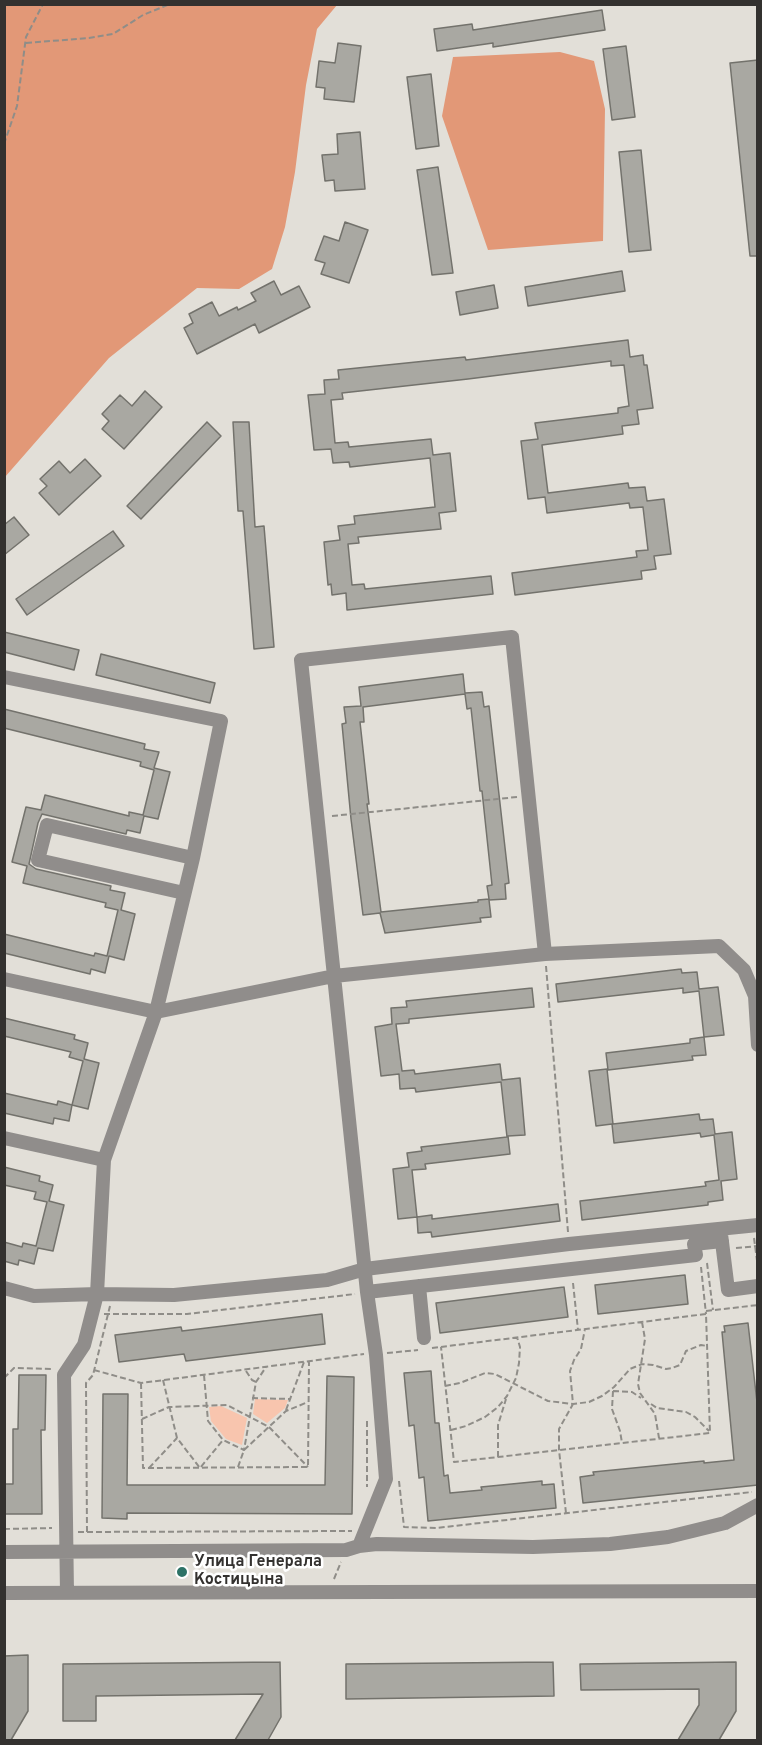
<!DOCTYPE html>
<meta charset="utf-8">
<style>
body{margin:0}
#map{position:relative;width:762px;height:1745px;overflow:hidden;background:#e2dfd8;font-family:Overpass,sans-serif}
canvas{display:block}
.frame{position:absolute;inset:0;border:6px solid #33312f;pointer-events:none}
</style>
<div id="map">
<canvas width="762" height="1745"></canvas>
<div class="frame"></div>
</div>
<script>
const g = document.querySelector('canvas').getContext('2d');
g.lineJoin = 'round';
function fillPath(path, color) { g.fillStyle = color; g.fill(path, 'evenodd'); }
const poly = rows => new Path2D(rows.map(r => 'M' + r).join(''));
function stroke(path, color, width, dash) { g.strokeStyle = color; g.lineWidth = width; g.lineCap = dash ? 'butt' : 'round'; g.setLineDash(dash || []); g.stroke(path); }
function label(font, color, halo, rows, align = 'center') {
  g.font = font + ' Overpass,sans-serif'; g.lineWidth = 5; g.setLineDash([]); g.textBaseline = 'middle'; g.strokeStyle = halo; g.fillStyle = color; for (const [text, x, y, turn = 0] of rows) {
    g.save(); g.translate(x, y); g.rotate((+turn || 0) * Math.PI / 180); g.textAlign = isNaN(turn) ? turn : align; if (halo) g.strokeText(text, 0, 0); g.fillText(text, 0, 0); g.restore();
  }
}
const green = poly([
 [255,1399,288,1400,285,1408,267,1423,253,1414],
 [221,1406,247,1418,242,1445,226,1439,211,1421,209,1407]
]);
const forest = poly([
 [5,4,337,5,317,29,306,85,295,172,285,227,272,269,239,289,197,288,109,358,5,477],
 [560,52,594,61,605,109,603,241,488,250,442,116,453,57]
]);
const building = poly([
 [602,10,605,30,493,47,493,43,437,51,434,29,472,24,473,30,602,10],
 [338,43,361,46,354,102,324,99,325,88,316,87,319,61,335,63,338,43],
 [626,46,635,117,612,120,603,49,626,46],
 [758,60,758,256,750,256,730,63,758,60],
 [431,74,439,146,416,149,407,77,431,74],
 [360,132,365,189,335,191,334,180,325,181,322,155,338,154,337,134,360,132],
 [641,150,651,250,629,252,619,152,641,150],
 [438,167,453,273,432,275,417,170,438,167],
 [345,222,368,230,349,283,321,274,325,263,315,260,324,236,339,241,345,222],
 [622,271,625,291,528,306,525,287,622,271],
 [274,281,281,295,299,286,310,307,259,333,255,324,197,354,184,328,193,323,189,314,212,302,219,316,237,307,238,310,256,301,251,293,274,281],
 [494,285,498,308,460,315,456,292,494,285],
 [628,340,630,357,643,355,644,365,647,365,653,408,637,410,639,424,622,426,623,434,542,445,548,493,628,483,629,488,645,487,647,501,664,499,671,554,654,556,656,569,641,571,642,579,515,595,512,573,637,557,636,551,648,550,643,507,630,508,629,503,547,513,545,497,528,499,521,441,538,439,535,423,618,413,618,408,629,406,624,365,611,366,611,361,468,379,342,393,343,399,331,400,335,443,348,442,349,447,431,439,433,455,450,453,456,511,439,513,441,529,358,537,359,543,348,544,352,585,364,584,365,589,491,576,493,594,347,610,346,593,332,595,331,584,328,585,324,542,340,540,338,526,355,524,354,516,435,507,430,458,350,467,349,462,333,463,331,449,314,450,308,395,325,394,324,380,339,379,338,370,465,357,466,360,628,340],
 [145,391,162,407,124,449,102,429,109,421,102,414,120,395,132,406,145,391],
 [207,422,221,436,141,519,127,506,207,422],
 [233,422,249,422,255,527,264,526,274,647,254,649,243,511,238,511,233,422],
 [85,459,101,476,59,515,39,493,47,486,40,479,59,461,70,473,85,459],
 [14,517,29,535,4,555,4,525,14,517],
 [113,531,124,546,27,615,16,599,113,531],
 [4,632,79,650,74,670,4,652,4,632],
 [101,654,215,683,210,703,96,675,101,654],
 [463,674,465,693,482,692,484,707,489,706,509,883,505,884,506,899,489,900,491,917,480,918,481,922,385,933,380,913,363,915,351,819,342,724,346,723,344,707,361,706,359,687,463,674],
 [465,694,467,709,471,708,480,791,482,791,492,885,487,886,489,899,478,900,478,902,381,912,367,804,369,804,360,722,364,722,363,707,465,694],
 [4,709,145,744,144,749,159,752,154,768,170,772,158,819,144,816,140,833,127,830,126,834,42,814,38,823,29,864,36,869,111,886,110,890,125,893,121,910,135,914,124,960,109,956,105,973,91,969,90,974,4,953,4,934,94,956,95,953,107,956,118,910,105,907,106,903,23,883,27,866,12,862,26,807,41,810,45,795,129,816,129,812,143,815,154,770,140,766,141,762,4,728,4,709],
 [681,969,682,973,697,972,699,989,718,987,724,1035,704,1037,706,1055,692,1056,693,1060,608,1070,606,1053,690,1043,690,1039,704,1037,699,991,683,993,683,988,558,1002,556,984,681,969],
 [532,988,534,1007,409,1019,409,1023,396,1024,402,1071,414,1070,415,1074,500,1064,502,1080,520,1078,525,1135,508,1136,510,1154,425,1164,426,1169,412,1170,417,1217,432,1215,432,1219,558,1204,560,1221,432,1237,431,1232,418,1233,417,1217,398,1219,393,1169,409,1167,407,1153,422,1151,421,1147,507,1137,501,1082,416,1092,415,1088,400,1089,399,1074,381,1076,375,1027,392,1024,391,1008,407,1007,406,1001,532,988],
 [4,1018,75,1035,74,1039,88,1043,84,1059,99,1063,88,1109,72,1105,83,1061,69,1057,71,1052,4,1036,4,1018],
 [607,1069,613,1124,699,1114,700,1120,713,1119,715,1134,732,1132,737,1179,721,1181,723,1200,708,1202,708,1205,582,1220,580,1201,706,1186,705,1182,719,1180,714,1135,701,1137,700,1133,614,1143,612,1124,596,1126,589,1071,607,1069],
 [4,1093,57,1105,58,1101,72,1105,69,1121,54,1118,53,1124,4,1113,4,1093],
 [4,1167,40,1176,39,1181,53,1185,49,1201,64,1205,53,1251,38,1248,34,1264,19,1260,18,1265,4,1261,4,1242,22,1247,23,1243,36,1246,47,1202,34,1199,36,1192,4,1185,4,1167],
 [685,1275,688,1304,598,1314,595,1285,685,1275],
 [564,1287,568,1317,440,1333,436,1303,564,1287],
 [322,1314,325,1344,186,1361,184,1354,119,1362,115,1335,181,1327,182,1331,322,1314],
 [748,1323,758,1411,758,1485,583,1503,580,1477,594,1475,593,1472,704,1461,704,1463,734,1460,722,1332,725,1332,724,1326,748,1323],
 [431,1371,435,1423,439,1423,444,1476,448,1475,450,1493,482,1490,481,1487,542,1481,542,1485,554,1484,556,1508,428,1521,424,1477,419,1478,414,1425,409,1426,404,1373,431,1371],
 [19,1375,46,1375,45,1430,41,1430,42,1514,4,1514,4,1484,13,1484,13,1429,18,1429,19,1375],
 [327,1376,354,1377,352,1514,127,1513,127,1519,102,1518,103,1394,128,1394,127,1485,325,1485,327,1376],
 [28,1655,28,1711,11,1740,4,1740,4,1656,28,1655],
 [280,1662,281,1717,268,1740,235,1740,263,1694,96,1696,96,1721,63,1721,63,1664,280,1662],
 [553,1662,554,1696,346,1699,346,1664,553,1662],
 [736,1662,736,1711,719,1740,678,1740,699,1705,699,1689,581,1690,580,1664,736,1662]
]);
const path = poly([
 [26,43,89,38,113,34,143,15,170,4],
 [4,144,17,106,26,37,43,4],
 [332,816,517,797],
 [546,966,568,1232],
 [754,1238,758,1268],
 [736,1248,758,1246],
 [707,1263,713,1310],
 [701,1267,706,1314],
 [573,1283,578,1330],
 [706,1311,758,1305],
 [104,1314,187,1314,355,1294],
 [642,1322,645,1339,638,1384,640,1393,655,1414,659,1438],
 [432,1348,706,1314,710,1433,454,1462,441,1347],
 [387,1353,418,1350],
 [94,1370,141,1383,364,1354],
 [246,1371,252,1380,256,1382],
 [204,1375,208,1421,223,1440,244,1450,256,1382,266,1367],
 [4,1378,14,1368,51,1369],
 [163,1380,177,1438,200,1468,223,1440],
 [141,1383,143,1468,308,1467,309,1361],
 [445,1386,460,1383,485,1373,495,1374,548,1401,573,1404,589,1402,602,1396,614,1387,630,1369,642,1364,653,1365,666,1369,672,1368,680,1365,686,1351,701,1345,707,1346],
 [613,1391,632,1392,641,1398],
 [613,1391,612,1409,620,1431,622,1443],
 [252,1398,290,1399],
 [651,1404,657,1408,686,1412,695,1417,709,1431],
 [286,1410,304,1362],
 [142,1419,169,1407,227,1405,269,1427,308,1467],
 [367,1421,367,1487],
 [451,1430,466,1426,485,1417,498,1407,507,1396,516,1378,519,1363,520,1347,517,1337],
 [498,1457,498,1425,506,1399],
 [238,1467,244,1450,286,1411,308,1402],
 [149,1468,177,1438],
 [399,1481,404,1527,436,1528,752,1492],
 [566,1513,559,1450,559,1429,573,1404,570,1371,574,1360,581,1349,585,1329],
 [4,1529,52,1528],
 [78,1532,352,1531],
 [87,1532,86,1383,93,1375,110,1306],
 [334,1579,341,1562]
]);
const minor = poly([
 [4,677,221,721,193,858,156,1012,104,1160,97,1294,174,1295,327,1280,365,1269,569,1244,758,1225],
 [184,893,38,860,47,825,193,858],
 [4,979,156,1012,334,976,545,954,719,946,744,970,755,996,758,1045],
 [4,1138,104,1160],
 [721,1234,728,1290,758,1286],
 [419,1286,424,1338],
 [4,1288,34,1296,97,1294,84,1345,64,1375,67,1593],
 [367,1292,696,1255,694,1244,722,1241],
 [359,1546,377,1544,533,1547,610,1544,668,1537,725,1523,758,1505],
 [4,1552,346,1550,359,1546,386,1479,376,1355,367,1292,301,660,512,637,545,954],
 [4,1593,758,1591]
]);
const markers = [
 [182,1572,6,"#2d7266"]
];
const poiNames = [
 ["Улица Генерала",194,1563],
 ["Костицына",194,1581]
];
fillPath(green, '#f8c5ae');
fillPath(forest, '#e29877');
fillPath(building, '#a9a8a2');
stroke(building, '#73726c', 1.5);
stroke(path, '#8f8d88', 2, [6, 3]);
stroke(minor, '#908d8b', 14);
for (const [x, y, r, color] of markers) { const dot = new Path2D(); dot.arc(x, y, r, 0, 2 * Math.PI); g.fillStyle = color; g.fill(dot); stroke(dot, '#fff', 2); }
label('bold 16px', '#33312f', '#fff', poiNames, 'left');
</script>
